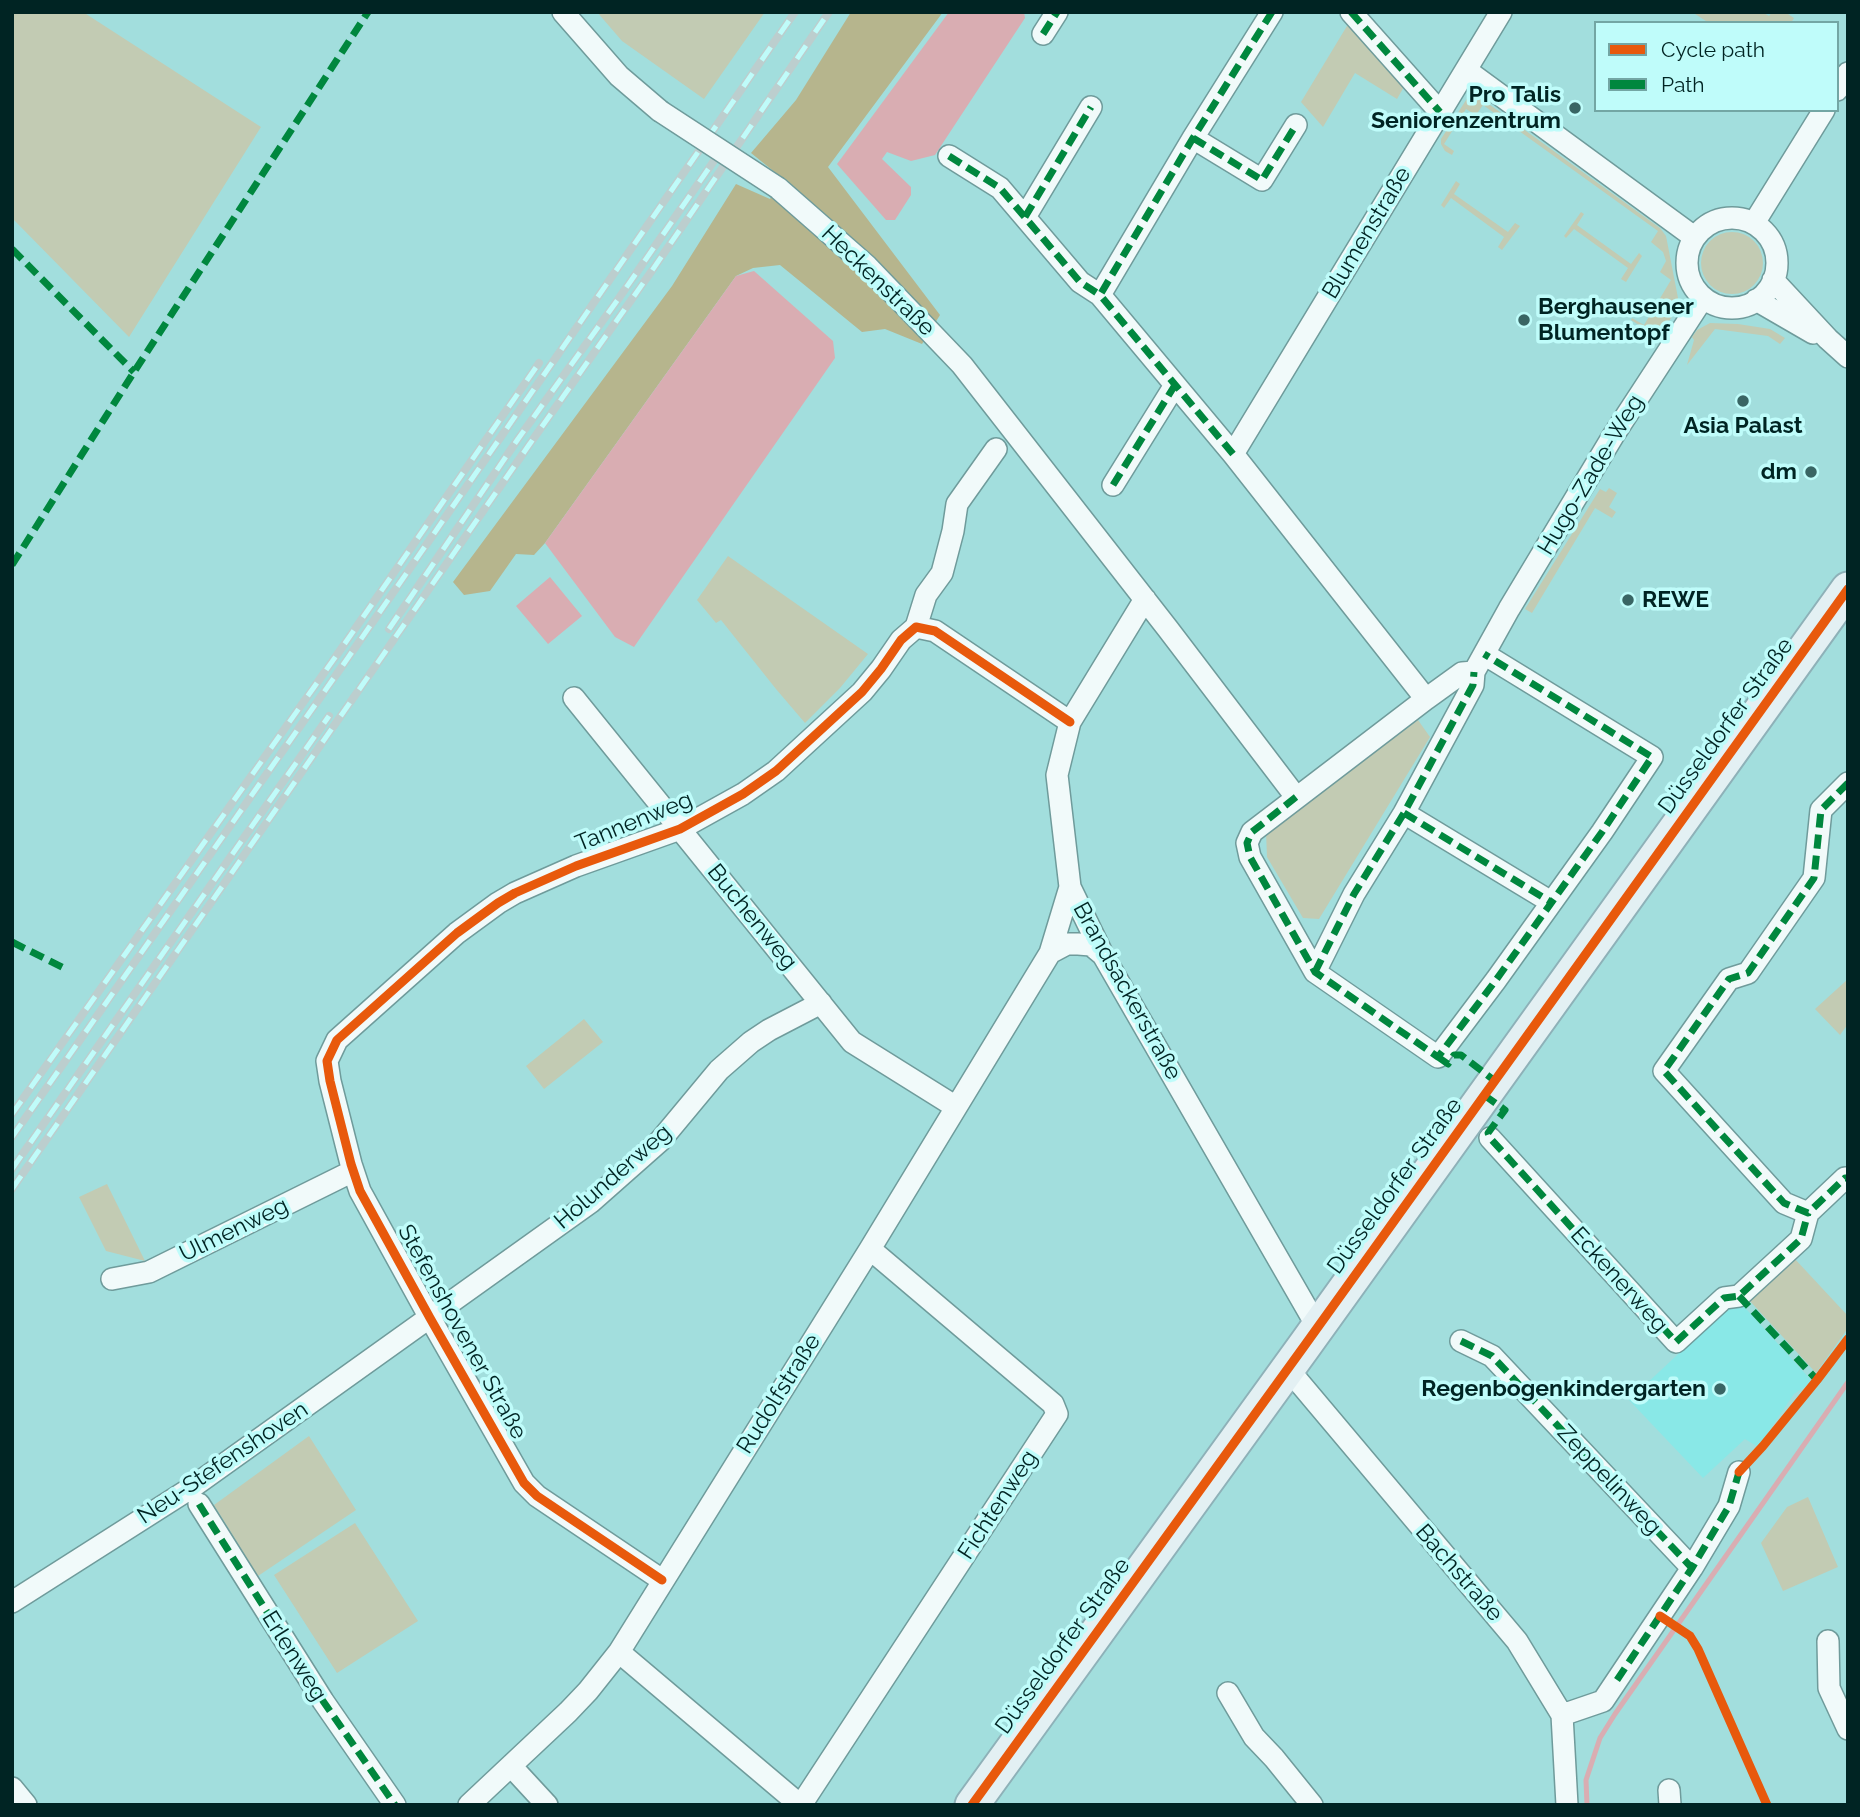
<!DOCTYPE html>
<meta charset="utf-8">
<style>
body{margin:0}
#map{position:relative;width:1860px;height:1817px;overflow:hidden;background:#a2dedd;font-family:Raleway,sans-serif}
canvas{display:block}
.frame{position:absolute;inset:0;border:14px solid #002423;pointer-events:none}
.legend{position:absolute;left:1594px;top:21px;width:245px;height:91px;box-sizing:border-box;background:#bffcfa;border:2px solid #73a6a4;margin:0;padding:9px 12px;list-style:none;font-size:21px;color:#002423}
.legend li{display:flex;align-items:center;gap:14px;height:35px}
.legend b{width:35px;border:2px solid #73a6a4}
</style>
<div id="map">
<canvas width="1860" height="1817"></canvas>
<div class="frame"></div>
<ul class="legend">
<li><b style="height:9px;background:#e8590c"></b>Cycle path</li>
<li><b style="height:9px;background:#00873e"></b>Path</li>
</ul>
</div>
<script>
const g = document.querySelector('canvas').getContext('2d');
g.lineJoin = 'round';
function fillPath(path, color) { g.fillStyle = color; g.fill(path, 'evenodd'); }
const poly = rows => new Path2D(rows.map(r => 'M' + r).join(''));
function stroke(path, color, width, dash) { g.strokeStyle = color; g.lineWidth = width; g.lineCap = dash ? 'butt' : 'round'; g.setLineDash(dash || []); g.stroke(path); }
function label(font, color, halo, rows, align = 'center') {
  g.font = font + ' Raleway,sans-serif'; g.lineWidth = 7; g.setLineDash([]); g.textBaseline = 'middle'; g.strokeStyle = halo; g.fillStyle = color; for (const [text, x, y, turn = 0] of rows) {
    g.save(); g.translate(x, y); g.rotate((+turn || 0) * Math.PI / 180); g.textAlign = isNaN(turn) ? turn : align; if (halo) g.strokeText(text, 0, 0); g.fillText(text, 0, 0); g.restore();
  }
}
const built = poly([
 [1737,1299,1811,1380,1808,1385,1794,1394,1758,1447,1745,1439,1703,1478,1629,1400]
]);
const green = poly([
 [12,12,83,12,261,127,129,337,12,218],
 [597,12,765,12,704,99,622,41],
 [1692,12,1762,12,1769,16,1772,12,1785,12,1794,18,1791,23,1709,23],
 [1350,21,1405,85,1397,99,1355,73,1323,127,1301,102],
 [1475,94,1660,228,1666,236,1678,298,1677,308,1659,338,1631,320,1632,318,1644,325,1671,280,1660,272,1666,261,1663,252,1651,242,1658,231,1483,105,1476,115,1466,109,1444,144,1454,151,1452,155,1445,151,1441,144,1441,139,1468,97],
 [1456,181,1460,184,1454,194,1508,232,1515,223,1520,226,1502,250,1498,247,1504,237,1451,198,1444,208,1441,205],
 [1581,212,1584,214,1577,225,1631,264,1639,253,1642,256,1626,282,1621,279,1628,268,1574,229,1566,238,1564,236],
 '1701 263a31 31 0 1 1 62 0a31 31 0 1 1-62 0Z',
 [1710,323,1738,324,1770,329,1785,338,1780,344,1768,336,1715,329,1687,365,1694,340,1692,337,1697,330],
 [1609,488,1617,493,1609,507,1616,512,1612,518,1595,508,1532,613,1525,609,1600,489,1606,492],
 [728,556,868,654,840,688,805,723,776,689,721,620,716,623,697,600],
 [1418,720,1430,737,1319,919,1303,918,1267,857,1266,832],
 [1848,979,1848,1024,1840,1035,1815,1009],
 [584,1019,603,1042,544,1089,526,1066],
 [107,1184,145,1261,106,1251,79,1197],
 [1794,1258,1848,1316,1848,1328,1816,1373,1749,1300],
 [309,1436,356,1510,258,1576,214,1505],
 [1808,1497,1838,1567,1783,1591,1761,1543,1787,1507],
 [355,1523,418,1621,337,1673,274,1575]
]);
const forest = poly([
 [851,12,943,12,828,167,940,315,922,344,885,329,862,332,780,265,753,268,736,276,545,543,534,555,516,554,490,591,464,595,453,582,672,286,736,184,770,199,782,178,751,153,796,100]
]);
const water = poly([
 [949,12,1024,12,1025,18,935,155,911,161,887,152,882,159,911,187,911,195,895,220,886,220,837,164],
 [754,271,833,341,835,358,634,647,615,637,545,543,736,276],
 [550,577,582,616,548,644,516,606]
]);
const stream = poly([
 [1587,1805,1586,1780,1600,1738,1615,1714,1848,1382]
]);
const minor = poly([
 [563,12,619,76,660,111],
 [1272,12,1193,138,1100,295,1233,454,1426,699],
 [1351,12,1440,112],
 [1043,34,1057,12],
 [1466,70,1694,237],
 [1837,90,1848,73],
 [1193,138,1262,180,1296,125],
 [949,156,1000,188,1080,282,1100,295],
 [778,188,867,266,962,365,1168,629,1296,797],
 [1025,217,1091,107],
 '1687 263a45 45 0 1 1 90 0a45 45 0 1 1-90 0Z',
 [1754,223,1824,110],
 [1773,280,1828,339,1848,357],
 [1756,300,1813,333],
 [1233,454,1501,12],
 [1113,485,1175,385],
 [1145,599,1070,722,1057,775,1070,887,1103,955,1318,1328],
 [916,627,926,595,942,573,953,531,957,504,996,449],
 [1474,672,1462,673,1426,699,1252,832,1247,843,1250,857,1315,972,1438,1057,1496,980,1602,832,1652,757,1484,654],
 [574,698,852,1042,956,1107],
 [1848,783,1821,810,1814,878,1748,973,1729,979,1664,1071,1784,1203,1808,1213,1845,1178,1848,1178],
 [1404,813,1551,902],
 [1050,953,1067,944,1078,944,1091,945,1103,955],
 [1315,972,1354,894,1404,813,1473,685,1474,672,1509,609,1613,436,1703,298],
 [1490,1138,1676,1342,1724,1298,1739,1296,1801,1239,1808,1213],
 [112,1279,149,1272,353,1171],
 [1461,1341,1492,1356,1692,1568],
 [1288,1369,1517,1641,1562,1715,1567,1805],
 [199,1504,323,1701,395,1805],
 [662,1580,537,1496,524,1483,430,1318,360,1191,351,1164,330,1081,327,1061,337,1040,457,933,498,903,515,893,576,866,680,829,743,794,776,771,862,692,881,669,901,640,916,627,935,631,1070,722],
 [12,1602,191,1488,591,1202,660,1141,719,1070,751,1042,769,1030,821,1003],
 [1828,1641,1829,1688,1848,1729],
 [619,1652,800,1805],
 [1228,1693,1254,1737,1274,1758,1312,1805],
 [1562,1715,1603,1701,1692,1568,1729,1506,1739,1472],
 [511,1766,547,1805],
 [12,1788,26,1805],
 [1669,1790,1670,1805],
 [469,1805,568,1712,588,1691,619,1652,870,1249,1050,953,1070,887],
 [801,1805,1057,1414,1053,1404,870,1249]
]);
const primary = poly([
 [972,1805,1305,1345,1848,589]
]);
const rail = poly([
 [389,629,518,439,619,298,718,155],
 [12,1114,341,649,539,363],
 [12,1137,343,665,795,12],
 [12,1169,329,716],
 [12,1189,529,445,651,272,829,12]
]);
const minorBridge = poly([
 [660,111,778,188]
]);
const quiet = poly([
 [1351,12,1440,112],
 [1043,34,1057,12],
 [1193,138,1262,180,1296,125],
 [949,156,1000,188,1080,282,1100,295],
 [1025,217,1091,107],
 [12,249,134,372],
 [1233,454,1100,295,1193,138,1272,12],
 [1113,485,1175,385],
 [12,565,134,372,368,12],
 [1848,783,1821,810,1814,878,1748,973,1729,979,1664,1071,1784,1203,1808,1213,1845,1178,1848,1178],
 [1296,797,1252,832,1247,843,1250,857,1315,972,1438,1057,1496,980,1602,832,1652,757,1484,654],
 [1404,813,1551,902],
 [12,942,64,968],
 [1315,972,1354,894,1404,813,1473,685,1474,672],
 [1438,1057,1448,1064,1454,1055,1461,1055,1495,1081],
 [1484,1095,1505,1110,1488,1133,1490,1138,1676,1342,1724,1298,1739,1296,1801,1239,1808,1213],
 [1739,1296,1817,1380],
 [1461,1341,1492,1356,1692,1568],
 [199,1504,323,1701,395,1805],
 [1617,1680,1692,1568,1729,1506,1739,1472,1743,1467]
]);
const cycleway = poly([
 [1739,1472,1763,1446,1817,1380,1848,1339],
 [662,1580,537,1496,524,1483,430,1318,360,1191,351,1164,330,1081,327,1061,337,1040,457,933,498,903,515,893,576,866,680,829,743,794,776,771,862,692,881,669,901,640,916,627,935,631,1070,722],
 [1660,1616,1690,1636,1698,1649,1767,1805],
 [972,1805,1305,1345,1848,589]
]);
const markers = [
 [1575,108,7,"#396564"],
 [1524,320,7,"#396564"],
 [1743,401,7,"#396564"],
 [1811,472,7,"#396564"],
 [1628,600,7,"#396564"],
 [1720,1389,7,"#396564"]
];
const poiNames = [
 ["Pro Talis",1561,95],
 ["Seniorenzentrum",1561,121],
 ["Berghausener",1538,307,"left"],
 ["Blumentopf",1538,333,"left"],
 ["Asia Palast",1743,426,"center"],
 ["dm",1797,472],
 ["REWE",1642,600,"left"],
 ["Regenbogenkindergarten",1706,1389]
];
const streetNames = [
 ["Blumenstraße",1367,233,-59],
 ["Heckenstraße",878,281,44],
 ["Hugo-Zade-Weg",1591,475,-59],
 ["Düsseldorfer Straße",1726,726,-54],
 ["Tannenweg",634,822,-22],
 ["Buchenweg",752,917,51],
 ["Brandsackerstraße",1127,991,61],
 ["Holunderweg",613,1177,-41],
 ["Düsseldorfer Straße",1395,1186,-54],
 ["Ulmenweg",234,1230,-26],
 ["Eckenerweg",1619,1280,48],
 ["Stefenshovener Straße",462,1332,61],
 ["Rudolfstraße",779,1394,-58],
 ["Neu-Stefenshoven",223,1463,-34],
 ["Zeppelinweg",1609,1480,47],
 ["Fichtenweg",998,1505,-57],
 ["Bachstraße",1459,1573,49],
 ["Düsseldorfer Straße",1063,1646,-54],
 ["Erlenweg",294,1656,58]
];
fillPath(built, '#89e8e7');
fillPath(green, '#c2cbb3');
fillPath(forest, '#b6b58d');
fillPath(water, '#d9adb2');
stroke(stream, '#d9adb2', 5);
stroke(minor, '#6f9b9b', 24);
stroke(primary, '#8eb1b8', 37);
stroke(minor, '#f1fafa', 21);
stroke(primary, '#e3f0f3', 33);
stroke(rail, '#bccece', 8);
stroke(rail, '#bffcfa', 5, [16]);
stroke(minorBridge, '#6f9b9b', 24, []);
stroke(minorBridge, '#f1fafa', 21);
stroke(quiet, '#00873e', 7, [14, 7]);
stroke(cycleway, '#e8590c', 9);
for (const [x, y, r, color] of markers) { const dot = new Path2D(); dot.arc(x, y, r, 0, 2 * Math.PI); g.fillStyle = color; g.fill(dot); stroke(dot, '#bffcfa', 2.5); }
label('bold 23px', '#002423', '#bffcfa', poiNames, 'right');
label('23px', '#002423', '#bffcfa', streetNames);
</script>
